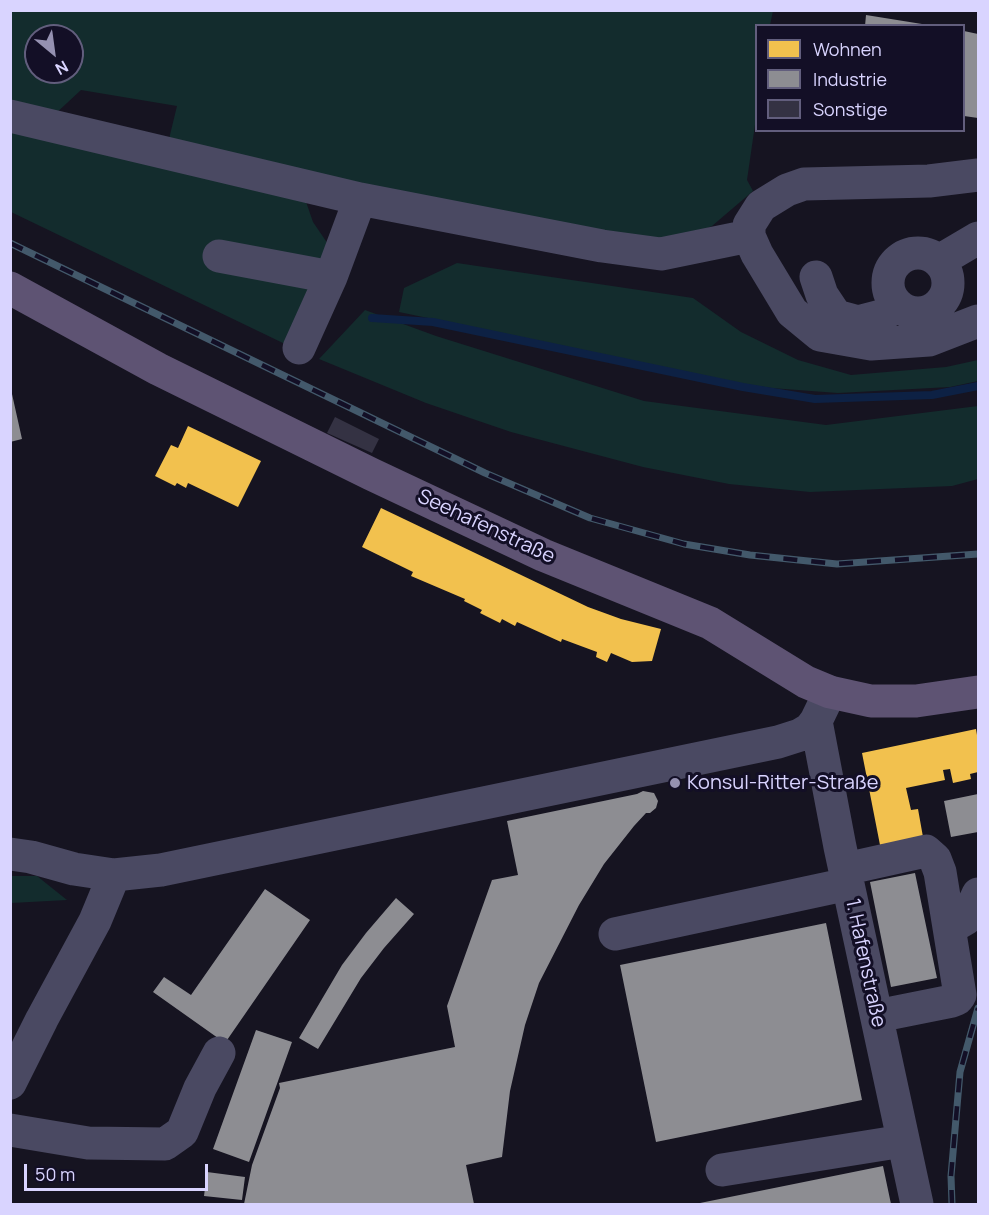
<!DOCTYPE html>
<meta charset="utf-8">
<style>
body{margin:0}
#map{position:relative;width:989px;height:1215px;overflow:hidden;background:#161421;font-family:Manrope,sans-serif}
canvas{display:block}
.frame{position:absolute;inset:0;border:12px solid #d9d4ff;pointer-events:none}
.legend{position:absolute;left:755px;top:24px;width:210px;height:108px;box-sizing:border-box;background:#130f26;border:2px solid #625e7d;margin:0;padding:8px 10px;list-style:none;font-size:18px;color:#d9d4ff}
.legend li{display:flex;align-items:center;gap:12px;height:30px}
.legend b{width:30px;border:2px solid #625e7d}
.north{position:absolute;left:24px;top:24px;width:60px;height:60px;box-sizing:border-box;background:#130f26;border:2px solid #625e7d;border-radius:50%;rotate:151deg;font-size:16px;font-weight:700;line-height:24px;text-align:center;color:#d9d4ff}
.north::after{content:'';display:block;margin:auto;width:21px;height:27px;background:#9591b1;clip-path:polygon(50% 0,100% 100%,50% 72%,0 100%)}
.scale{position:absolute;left:24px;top:1164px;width:184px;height:27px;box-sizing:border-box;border:3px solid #d9d4ff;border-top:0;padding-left:8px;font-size:18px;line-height:21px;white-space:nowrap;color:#d9d4ff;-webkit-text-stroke:4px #130f26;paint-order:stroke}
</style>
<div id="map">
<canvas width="989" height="1215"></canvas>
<div class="frame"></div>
<ul class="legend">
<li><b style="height:16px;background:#f2c14e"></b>Wohnen</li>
<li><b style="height:16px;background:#8d8d92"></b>Industrie</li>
<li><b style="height:16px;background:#343243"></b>Sonstige</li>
</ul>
<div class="north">N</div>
<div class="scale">50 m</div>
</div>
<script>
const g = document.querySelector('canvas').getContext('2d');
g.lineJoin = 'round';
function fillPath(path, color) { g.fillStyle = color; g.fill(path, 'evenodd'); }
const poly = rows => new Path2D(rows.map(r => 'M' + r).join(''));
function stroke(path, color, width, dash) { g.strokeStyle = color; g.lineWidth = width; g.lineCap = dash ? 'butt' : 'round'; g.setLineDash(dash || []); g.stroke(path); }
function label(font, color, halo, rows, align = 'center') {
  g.font = font + ' Manrope,sans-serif'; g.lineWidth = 6; g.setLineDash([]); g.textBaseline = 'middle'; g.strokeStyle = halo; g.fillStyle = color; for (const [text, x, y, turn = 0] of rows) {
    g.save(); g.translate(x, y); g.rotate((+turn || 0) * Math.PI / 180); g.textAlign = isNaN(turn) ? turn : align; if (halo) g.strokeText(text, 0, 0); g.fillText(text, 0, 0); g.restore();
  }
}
const green = poly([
 [10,11,773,11,770,25,756,26,756,118,747,180,753,191,712,226,679,241,619,239,429,200,169,139,177,106,81,90,53,116,11,105],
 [36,36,72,36,72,72,36,72],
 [10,129,303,193,313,222,330,247,285,344,11,212],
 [457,263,693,298,741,332,798,360,851,375,946,367,978,360,978,381,950,387,838,393,771,388,744,384,399,312,404,288],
 [365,310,436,336,644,401,826,425,978,406,978,479,952,486,810,492,729,484,643,467,511,432,426,403,319,359],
 [11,876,37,876,67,900,11,903]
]);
const homes = poly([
 [188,426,261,461,238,507,188,483,186,488,177,483,175,486,155,476,171,445,178,448],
 [381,508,588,607,621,619,661,629,652,661,632,662,611,653,607,662,596,657,597,652,562,639,561,642,517,622,515,626,502,619,500,623,480,613,482,610,464,601,465,599,411,576,413,572,362,547],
 [976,729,978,741,978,772,970,774,971,779,953,783,950,769,943,770,945,780,906,788,911,810,918,809,923,837,880,845,862,753]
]);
const industry = poly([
 [866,15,922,24,922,26,865,26],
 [964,31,978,34,978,118,964,116],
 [10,385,22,439,10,442],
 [643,791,654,793,658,801,656,808,650,813,646,813,634,826,604,864,579,905,539,983,525,1025,510,1091,502,1157,466,1165,474,1204,244,1204,252,1165,280,1088,279,1083,455,1047,447,1006,492,880,518,875,507,821,637,794],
 [978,794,978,832,951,837,944,801],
 [915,873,937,978,891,987,870,882],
 [265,889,310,920,225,1043,153,992,164,977,191,995],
 [396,898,414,914,384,948,361,978,318,1049,299,1038,342,965,366,933],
 [826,923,862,1100,656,1142,620,965],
 [256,1030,292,1042,249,1162,213,1149],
 [883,1166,891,1204,701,1204,700,1203],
 [207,1172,245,1177,242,1200,204,1196]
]);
const stream = poly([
 [372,318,433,322,743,387,815,399,932,395,978,386]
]);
const building = poly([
 [335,417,379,439,372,453,327,433]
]);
const minor = poly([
 [10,116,360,199],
 [978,175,929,181,804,184,787,190,761,206,749,225,749,236,757,254,792,312,820,335,871,344,929,340,978,321],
 '888 283a30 30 0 1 1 60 0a30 30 0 1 1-60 0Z',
 [219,256,331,277],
 [939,261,978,238],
 [816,277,822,295,836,316,858,322,881,316,898,305],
 [299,348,331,277,360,199,602,246,661,254,749,236],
 [816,721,840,847,917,1204],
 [10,854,31,857,74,869,114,875,161,870,778,742,800,735,810,729,816,721,830,692],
 [845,869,926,851,935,859,940,872,960,995,957,999,952,1001,877,1016],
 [950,928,967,918,978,894],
 [615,934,848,884],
 [10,1083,42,1019,95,921,114,875],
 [10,1130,88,1143,165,1144,182,1132,200,1088,219,1053],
 [722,1170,903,1141]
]);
const major = poly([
 [10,288,158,369,371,474,543,555,710,623,806,682,830,692,871,701,916,701,978,692]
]);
const rail = poly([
 [10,243,485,473,590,518,684,544,750,555,837,564,978,554],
 [952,1204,951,1176,960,1072,978,1008]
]);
const markers = [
 [675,783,6,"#9591b1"]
];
const streetNames = [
 ["Seehafenstraße",486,527,25],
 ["1. Hafenstraße",865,963,78]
];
const poiNames = [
 ["Konsul-Ritter-Straße",687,783]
];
fillPath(green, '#132c2d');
fillPath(homes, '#f2c14e');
fillPath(industry, '#8d8d92');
stroke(stream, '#0d2144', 8);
fillPath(building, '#343243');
stroke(minor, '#4a4962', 33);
stroke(major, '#5e5373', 33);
stroke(rail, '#43596b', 7);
stroke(rail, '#130f26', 4.5, [14]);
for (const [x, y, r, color] of markers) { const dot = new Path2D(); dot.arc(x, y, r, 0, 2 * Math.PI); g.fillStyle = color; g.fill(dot); stroke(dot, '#130f26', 2); }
label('20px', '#d9d4ff', '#130f26', streetNames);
label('20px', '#d9d4ff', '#130f26', poiNames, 'left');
</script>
